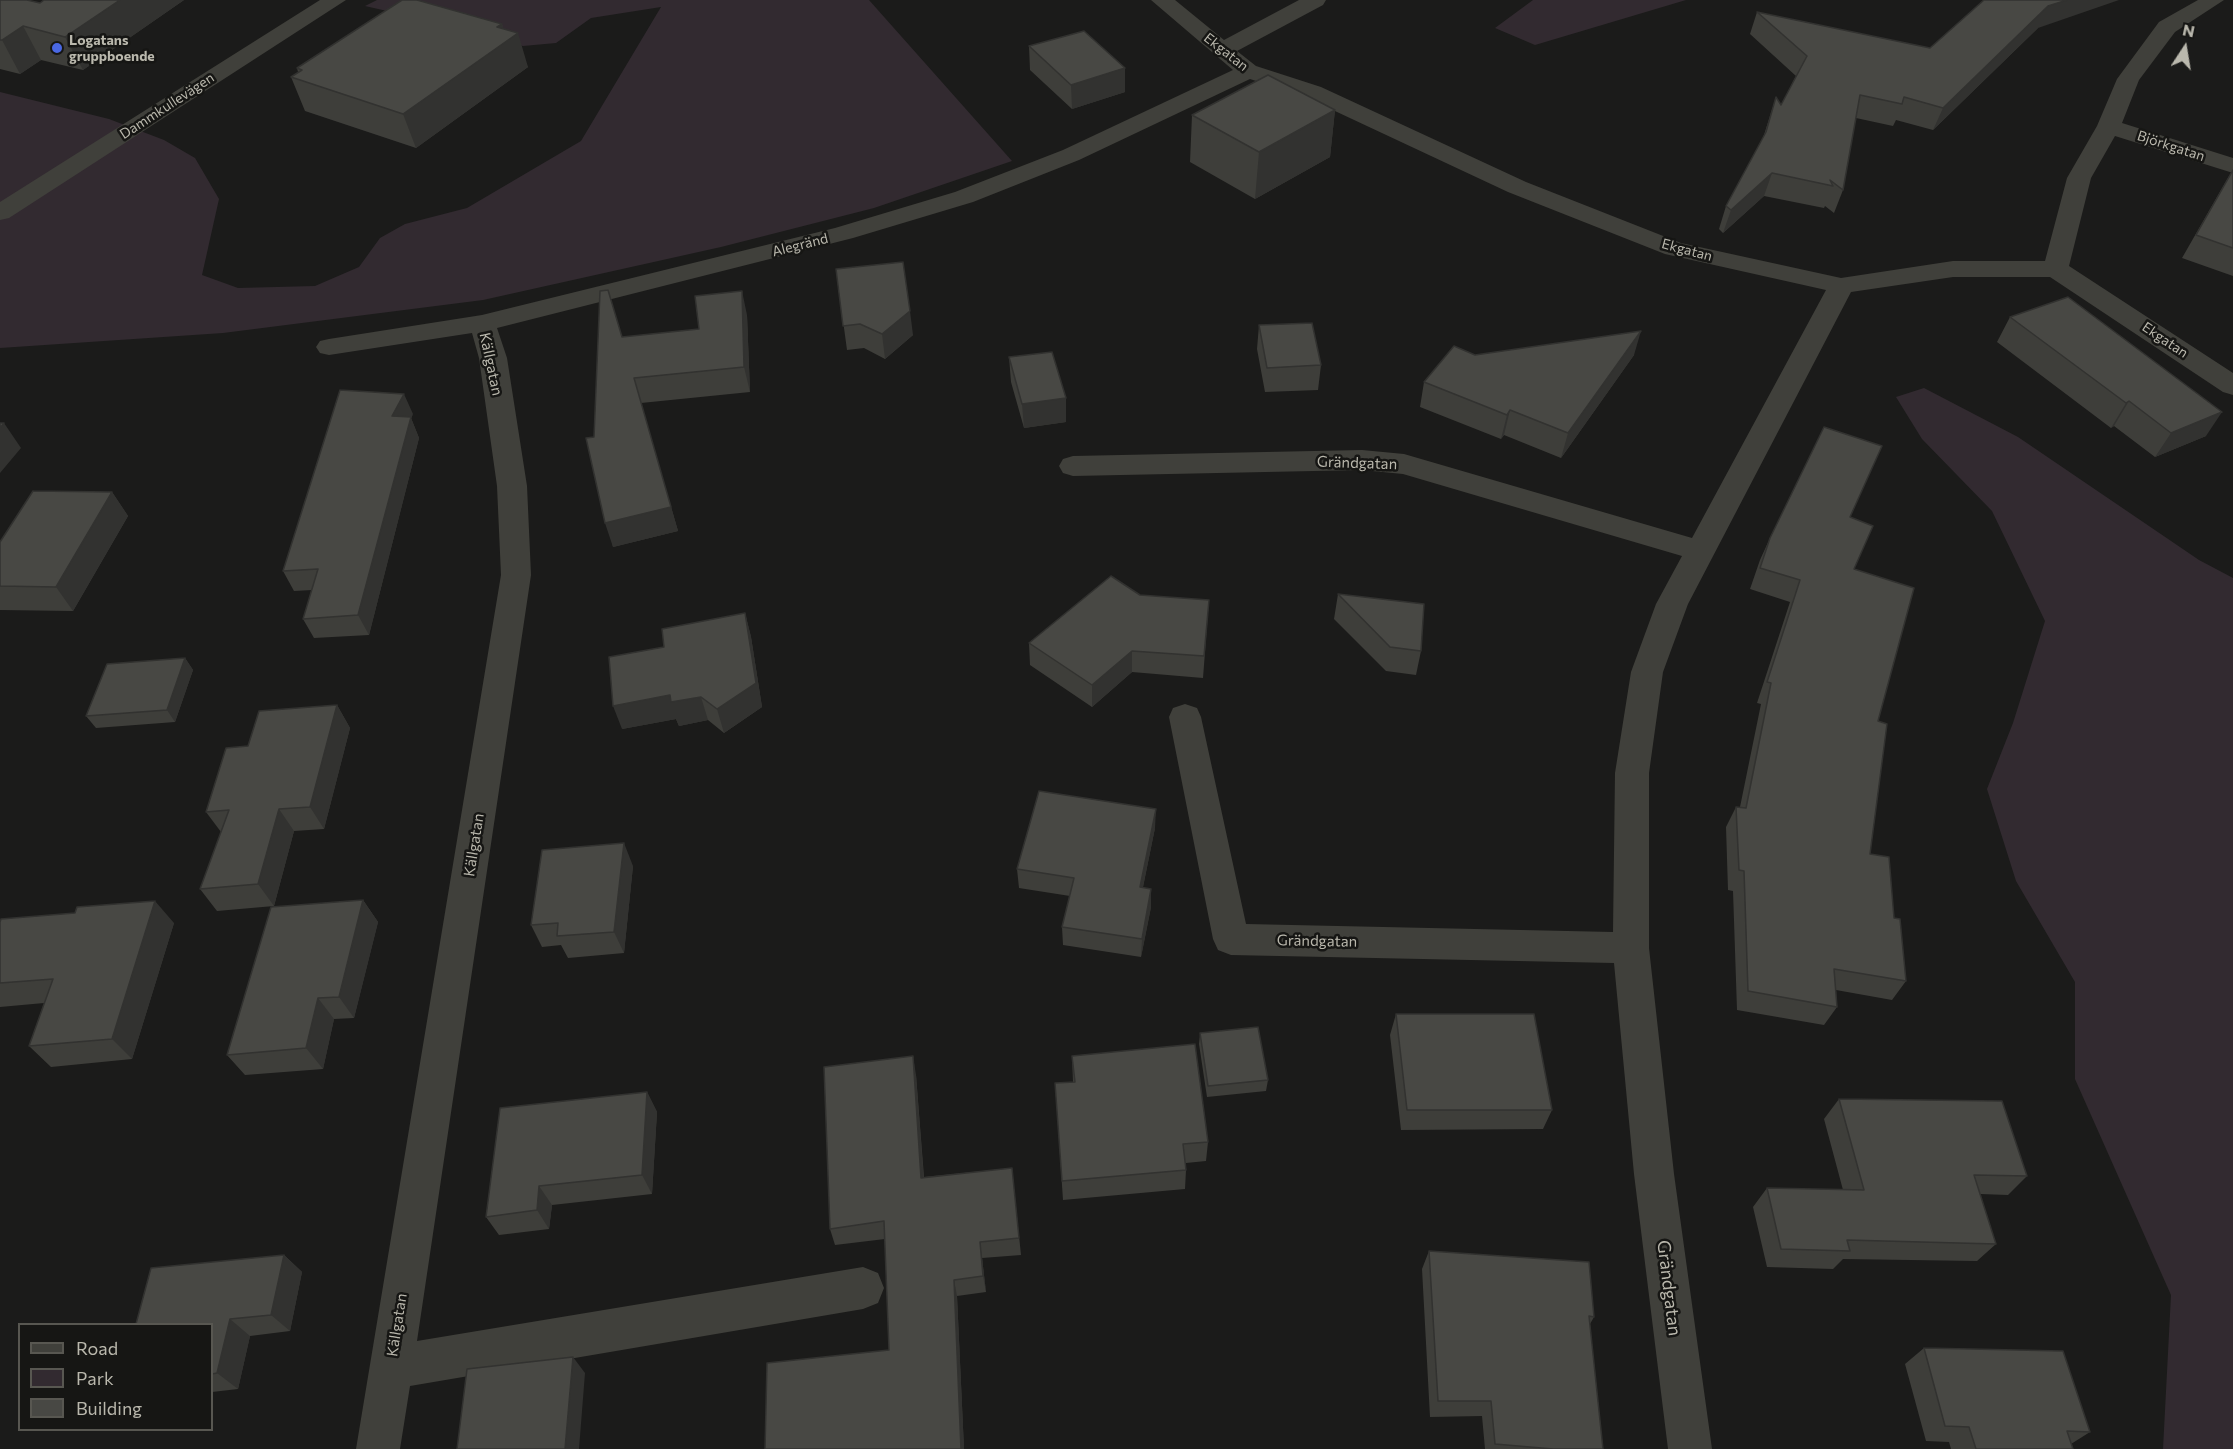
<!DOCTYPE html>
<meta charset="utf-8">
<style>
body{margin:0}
#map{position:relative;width:2233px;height:1449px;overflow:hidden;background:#1b1b1a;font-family:Commissioner,sans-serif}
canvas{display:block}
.legend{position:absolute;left:18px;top:1323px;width:195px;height:108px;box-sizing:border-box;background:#161614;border:2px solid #585751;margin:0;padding:8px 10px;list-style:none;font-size:18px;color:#bab8ad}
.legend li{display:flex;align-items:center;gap:12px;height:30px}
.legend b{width:30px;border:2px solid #585751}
.north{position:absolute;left:2155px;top:18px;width:60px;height:60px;-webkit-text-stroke:4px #161614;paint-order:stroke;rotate:12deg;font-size:16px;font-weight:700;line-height:24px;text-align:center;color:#bab8ad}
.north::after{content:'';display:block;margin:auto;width:21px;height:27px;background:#bab8ad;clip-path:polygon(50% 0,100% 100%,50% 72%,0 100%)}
</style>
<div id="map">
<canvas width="2233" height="1449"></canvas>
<ul class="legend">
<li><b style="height:8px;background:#40403b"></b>Road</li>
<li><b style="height:16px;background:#322a30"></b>Park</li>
<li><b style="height:16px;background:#484844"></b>Building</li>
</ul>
<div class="north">N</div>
</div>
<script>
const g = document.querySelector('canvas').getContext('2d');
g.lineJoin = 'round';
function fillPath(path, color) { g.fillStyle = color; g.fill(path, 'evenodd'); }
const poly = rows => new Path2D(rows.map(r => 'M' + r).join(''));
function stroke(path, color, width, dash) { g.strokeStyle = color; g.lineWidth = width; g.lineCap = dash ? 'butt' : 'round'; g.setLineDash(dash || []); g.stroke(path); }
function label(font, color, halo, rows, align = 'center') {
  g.font = font + ' Commissioner,sans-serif'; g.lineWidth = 5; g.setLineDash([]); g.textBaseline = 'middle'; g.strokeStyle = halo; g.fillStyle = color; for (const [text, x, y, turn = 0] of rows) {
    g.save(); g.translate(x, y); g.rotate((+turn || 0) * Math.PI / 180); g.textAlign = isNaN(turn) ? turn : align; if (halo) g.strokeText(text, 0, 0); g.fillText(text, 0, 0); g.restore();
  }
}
const green = poly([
 [377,0,869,0,1012,161,874,208,721,247,483,300,223,333,0,348,0,92,109,119,164,140,195,158,219,199,202,275,238,288,315,286,359,267,380,238,405,224,467,208,581,141,661,7,591,18,556,43,523,46,468,35,409,16,365,6],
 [1533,0,1686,0,1535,45,1495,28],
 [1924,388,2018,437,2199,560,2233,578,2233,1449,2163,1449,2171,1295,2075,1079,2075,982,2016,881,1987,789,2013,723,2045,621,1992,511,1922,439,1896,397]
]);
const minor = poly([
 [320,0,346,0,9,218,0,220,0,202,320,0],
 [1151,0,1175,0,1224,40,1299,0,1326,0,1323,5,1237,51,1256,66,1321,87,1526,182,1681,243,1841,278,1953,261,2045,261,2067,178,2097,126,2117,79,2159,22,2198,0,2224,0,2175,32,2139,80,2122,123,2233,158,2233,173,2115,136,2091,178,2069,266,2233,373,2233,395,2223,392,2050,277,1953,277,1851,292,1688,604,1663,672,1649,773,1649,948,1674,1174,1712,1449,1668,1449,1634,1174,1614,963,1231,955,1218,950,1213,939,1169,717,1173,708,1185,704,1197,708,1201,717,1246,924,1613,932,1615,773,1631,672,1656,604,1682,556,1403,474,1362,470,1073,476,1063,473,1059,466,1063,459,1073,456,1362,450,1404,454,1692,538,1826,290,1665,254,1508,192,1305,97,1250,79,1079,160,973,202,853,238,497,328,507,358,527,486,531,575,417,1341,863,1267,878,1273,884,1288,878,1303,863,1309,410,1386,400,1449,356,1449,501,575,497,486,479,358,472,333,329,355,320,353,316,347,320,341,329,339,482,315,835,228,955,192,1063,150,1233,70,1151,0]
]);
const wall = poly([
 [0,0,40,3,44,0,184,0,83,70,41,60,20,74,0,69],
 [1757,12,1930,48,2038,28,1933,130,1896,120,1893,126,1856,118,1843,190,1834,213,1825,206,1824,208,1764,196,1723,233,1719,229,1726,206,1763,138,1776,97,1781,105,1796,76,1750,34],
 [502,24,503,29,528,67,416,148,305,111,291,77,298,72,297,68],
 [1029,46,1125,92,1072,109,1030,70],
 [1335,110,1330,157,1255,199,1190,162,1192,115],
 [2233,169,2233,276,2182,258],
 [836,269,913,335,885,359,864,348,847,350],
 [747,315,750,392,641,403,678,531,613,547,594,437,622,337,699,329],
 [2010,317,2206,436,2155,457,2114,426,2111,428,1997,342],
 [1259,325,1321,365,1318,390,1265,392,1257,349],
 [1475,355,1634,355,1561,458,1504,435,1501,439,1420,407,1424,382],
 [1009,357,1066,422,1024,428,1011,382],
 [413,414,411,418,419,438,369,635,314,638,303,619,312,590,294,591,283,571],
 [112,492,128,516,73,611,0,610,0,542],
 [1850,517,1854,569,1878,721,1870,854,1894,918,1906,981,1892,1000,1836,990,1837,1007,1824,1025,1737,1010,1733,891,1728,890,1726,827,1736,807,1740,807,1761,704,1757,703,1790,602,1750,589,1760,560,1770,538],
 [1338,594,1421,651,1416,675,1386,671,1334,619],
 [1140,595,1209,600,1203,678,1132,672,1092,707,1030,665,1029,643],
 [745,613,751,637,762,707,724,733,708,720,679,726,676,719,622,729,664,647],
 [185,658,193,670,175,722,96,728,86,716],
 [337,705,350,728,324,829,294,831,274,906,217,911,200,889,221,832,206,812,248,746],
 [1155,828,1143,887,1151,907,1141,957,1063,945,1062,927,1070,896,1019,888,1017,869],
 [633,866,624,953,568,958,561,945,542,947,531,925],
 [363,900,378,922,354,1018,334,1019,323,1069,245,1075,227,1055],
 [0,922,174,923,132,1059,51,1067,29,1046,44,1003,0,1007],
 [1396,1014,1552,1110,1543,1129,1401,1130,1390,1035],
 [1200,1033,1268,1080,1266,1091,1207,1097,1199,1044],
 [1072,1056,1208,1142,1206,1161,1186,1163,1186,1170,1185,1189,1063,1200,1055,1083,1073,1082],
 [916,1075,924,1177,1012,1168,1021,1255,982,1258,986,1292,957,1296,964,1449,765,1449,889,1350,885,1239,835,1245,830,1229],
 [647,1092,657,1112,652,1194,552,1205,549,1229,499,1235,486,1217],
 [1839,1099,2027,1176,2008,1195,1980,1194,1996,1244,1977,1261,1843,1259,1833,1269,1767,1267,1753,1207,1767,1188,1843,1190,1824,1119],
 [1429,1251,1594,1317,1590,1324,1603,1449,1485,1449,1482,1416,1430,1417,1422,1269],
 [284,1255,302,1272,290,1331,250,1336,238,1389,212,1392,212,1324],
 [1924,1348,2090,1432,2071,1444,2073,1449,1951,1449,1949,1442,1926,1441,1905,1364]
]);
const shadedWall = poly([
 [120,0,184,0,83,70,65,37],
 [2067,0,2119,0,2038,28,1933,130,1943,108,2048,6],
 [502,24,507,41,518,33,528,67,416,148,403,114,497,27],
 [23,26,41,60,20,74,2,40],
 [1125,68,1125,92,1072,109,1071,85],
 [1335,110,1330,157,1255,199,1259,152],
 [1772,173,1764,196,1723,233,1731,210],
 [742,291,747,315,750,392,744,367],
 [910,311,913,335,885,359,882,334],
 [1641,331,1634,355,1561,458,1568,433],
 [404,394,413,414,411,418,419,438,369,635,358,615,392,416],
 [1066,398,1066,422,1024,428,1022,404],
 [2129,401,2114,426,2111,428,2126,403],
 [641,403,678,531,613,547,605,523],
 [1510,410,1504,435,1501,439,1507,415],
 [2222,412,2206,436,2155,457,2171,433],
 [4,423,21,448,0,473,0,428],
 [112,492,128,516,73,611,56,587],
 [745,613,751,637,762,707,724,733,717,709],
 [1132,651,1132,672,1092,707,1092,685],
 [185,658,193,670,175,722,167,710],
 [670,695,701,697,708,720,679,726,676,719,622,729,613,706],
 [337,705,350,728,324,829,310,807],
 [279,809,294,831,274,906,258,884],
 [1156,809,1155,828,1139,906,1140,887],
 [624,843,633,866,624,953,614,932],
 [1151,889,1151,907,1141,957,1142,939],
 [363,900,378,922,354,1018,339,997],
 [155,901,174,923,132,1059,112,1039],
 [318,998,334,1019,323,1069,306,1048],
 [913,1056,916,1075,925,1195,921,1178],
 [647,1092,657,1112,652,1194,642,1175],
 [539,1186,552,1205,549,1229,537,1210],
 [980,1242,982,1258,986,1292,983,1276],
 [284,1255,302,1272,290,1331,271,1315],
 [954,1280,957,1296,964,1449,961,1449],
 [230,1319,250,1336,238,1389,217,1373],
 [573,1357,585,1373,579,1449,565,1449]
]);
const building = poly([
 [0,0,27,0,40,3,44,0,120,0,65,37,23,26,2,40,0,40,0,0],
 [402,0,417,0,502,24,497,27,518,33,403,114,291,77,302,70,297,68,402,0],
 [1984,0,2067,0,2048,6,1943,108,1904,97,1902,104,1860,95,1843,190,1830,180,1833,186,1772,173,1731,210,1726,206,1766,132,1776,97,1781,105,1807,56,1757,12,1930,48,1984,0],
 [1084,31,1125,68,1071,85,1029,46,1084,31],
 [1268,75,1335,110,1259,152,1192,115,1268,75],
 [2233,170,2233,248,2196,235,2233,170],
 [903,262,910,311,882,334,860,324,843,326,836,269,903,262],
 [608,290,622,337,699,329,695,296,742,291,744,367,634,378,671,507,605,523,586,438,594,437,600,291,608,290],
 [2068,297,2222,412,2171,433,2129,401,2126,403,2010,317,2068,297],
 [1312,323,1321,365,1267,368,1259,325,1312,323],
 [1641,331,1568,433,1510,410,1507,415,1424,382,1454,346,1475,355,1641,331],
 [1052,352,1066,398,1022,404,1009,357,1052,352],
 [340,390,404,394,392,416,411,417,358,615,303,619,318,569,283,571,340,390],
 [0,423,4,423,0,428,0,423],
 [1824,427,1882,446,1850,517,1873,526,1854,569,1914,588,1878,721,1887,724,1870,854,1889,857,1894,918,1900,919,1906,981,1834,969,1837,1007,1748,991,1744,871,1739,870,1736,807,1746,808,1771,683,1767,682,1800,580,1760,568,1770,538,1824,427],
 [33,491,112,492,56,587,0,586,0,542,33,491],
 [1111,576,1140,595,1209,600,1204,656,1132,651,1092,685,1029,643,1111,576],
 [1338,594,1424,604,1421,651,1390,647,1338,594],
 [745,613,756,683,717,709,701,697,671,702,670,695,613,706,609,657,664,647,662,629,745,613],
 [185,658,167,710,86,716,107,664,185,658],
 [337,705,310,807,279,809,258,884,200,889,229,810,206,812,226,748,248,746,259,711,337,705],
 [1039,791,1156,809,1140,887,1151,889,1142,939,1062,927,1074,878,1017,869,1039,791],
 [624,843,614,932,557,936,558,923,531,925,542,850,624,843],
 [363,900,339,997,318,998,306,1048,227,1055,271,907,363,900],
 [155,901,112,1039,29,1046,53,979,0,983,0,922,1,919,75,913,77,907,155,901],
 [1396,1014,1534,1014,1552,1110,1407,1110,1396,1014],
 [1258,1027,1268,1080,1208,1086,1200,1033,1258,1027],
 [1195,1044,1208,1142,1183,1144,1186,1170,1062,1181,1055,1083,1075,1082,1072,1056,1195,1044],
 [913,1056,921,1178,1012,1168,1019,1238,980,1242,983,1276,954,1280,961,1449,765,1449,767,1363,889,1350,884,1221,830,1229,824,1067,913,1056],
 [647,1092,642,1175,539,1186,537,1210,486,1217,500,1108,647,1092],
 [1839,1099,2002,1101,2027,1176,1974,1175,1996,1244,1847,1240,1850,1251,1781,1249,1767,1188,1864,1190,1839,1099],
 [1429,1251,1589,1262,1594,1317,1589,1316,1603,1449,1553,1449,1495,1444,1491,1401,1438,1401,1429,1251],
 [284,1255,271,1315,230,1319,217,1373,212,1374,212,1324,136,1324,151,1268,284,1255],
 [1924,1348,2063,1351,2090,1432,2067,1431,2073,1449,1976,1449,1969,1427,1945,1426,1924,1348],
 [573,1357,565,1449,457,1449,467,1369,573,1357]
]);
const markers = [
 [57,48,6,"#4a68e3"]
];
const farPoinames = [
 ["Logatans",69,40],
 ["gruppboende",69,56]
];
const farStreetnames = [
 ["Ekgatan",1226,52,38],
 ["Dammkullevägen",167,106,-33],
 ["Björkgatan",2171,146,18],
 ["Alegränd",800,245,-14],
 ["Ekgatan",1687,250,15],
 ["Ekgatan",2165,340,34]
];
const streetNames = [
 ["Källgatan",491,364,78],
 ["Grändgatan",1357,463,2],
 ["Källgatan",474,845,-81],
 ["Grändgatan",1317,941,1],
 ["Källgatan",397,1325,-81]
];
const nearStreetnames = [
 ["Grändgatan",1669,1288,83]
];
fillPath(green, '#322a30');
fillPath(minor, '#40403b');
fillPath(wall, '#3e3e3a');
fillPath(shadedWall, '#323230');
fillPath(building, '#484844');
stroke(building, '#323230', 1.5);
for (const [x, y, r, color] of markers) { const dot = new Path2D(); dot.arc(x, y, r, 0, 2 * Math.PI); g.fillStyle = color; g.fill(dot); stroke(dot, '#161614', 2); }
label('bold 14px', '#bab8ad', '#161614', farPoinames, 'left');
label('14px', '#bab8ad', '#161614', farStreetnames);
label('15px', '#bab8ad', '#161614', streetNames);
label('18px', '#bab8ad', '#161614', nearStreetnames);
</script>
